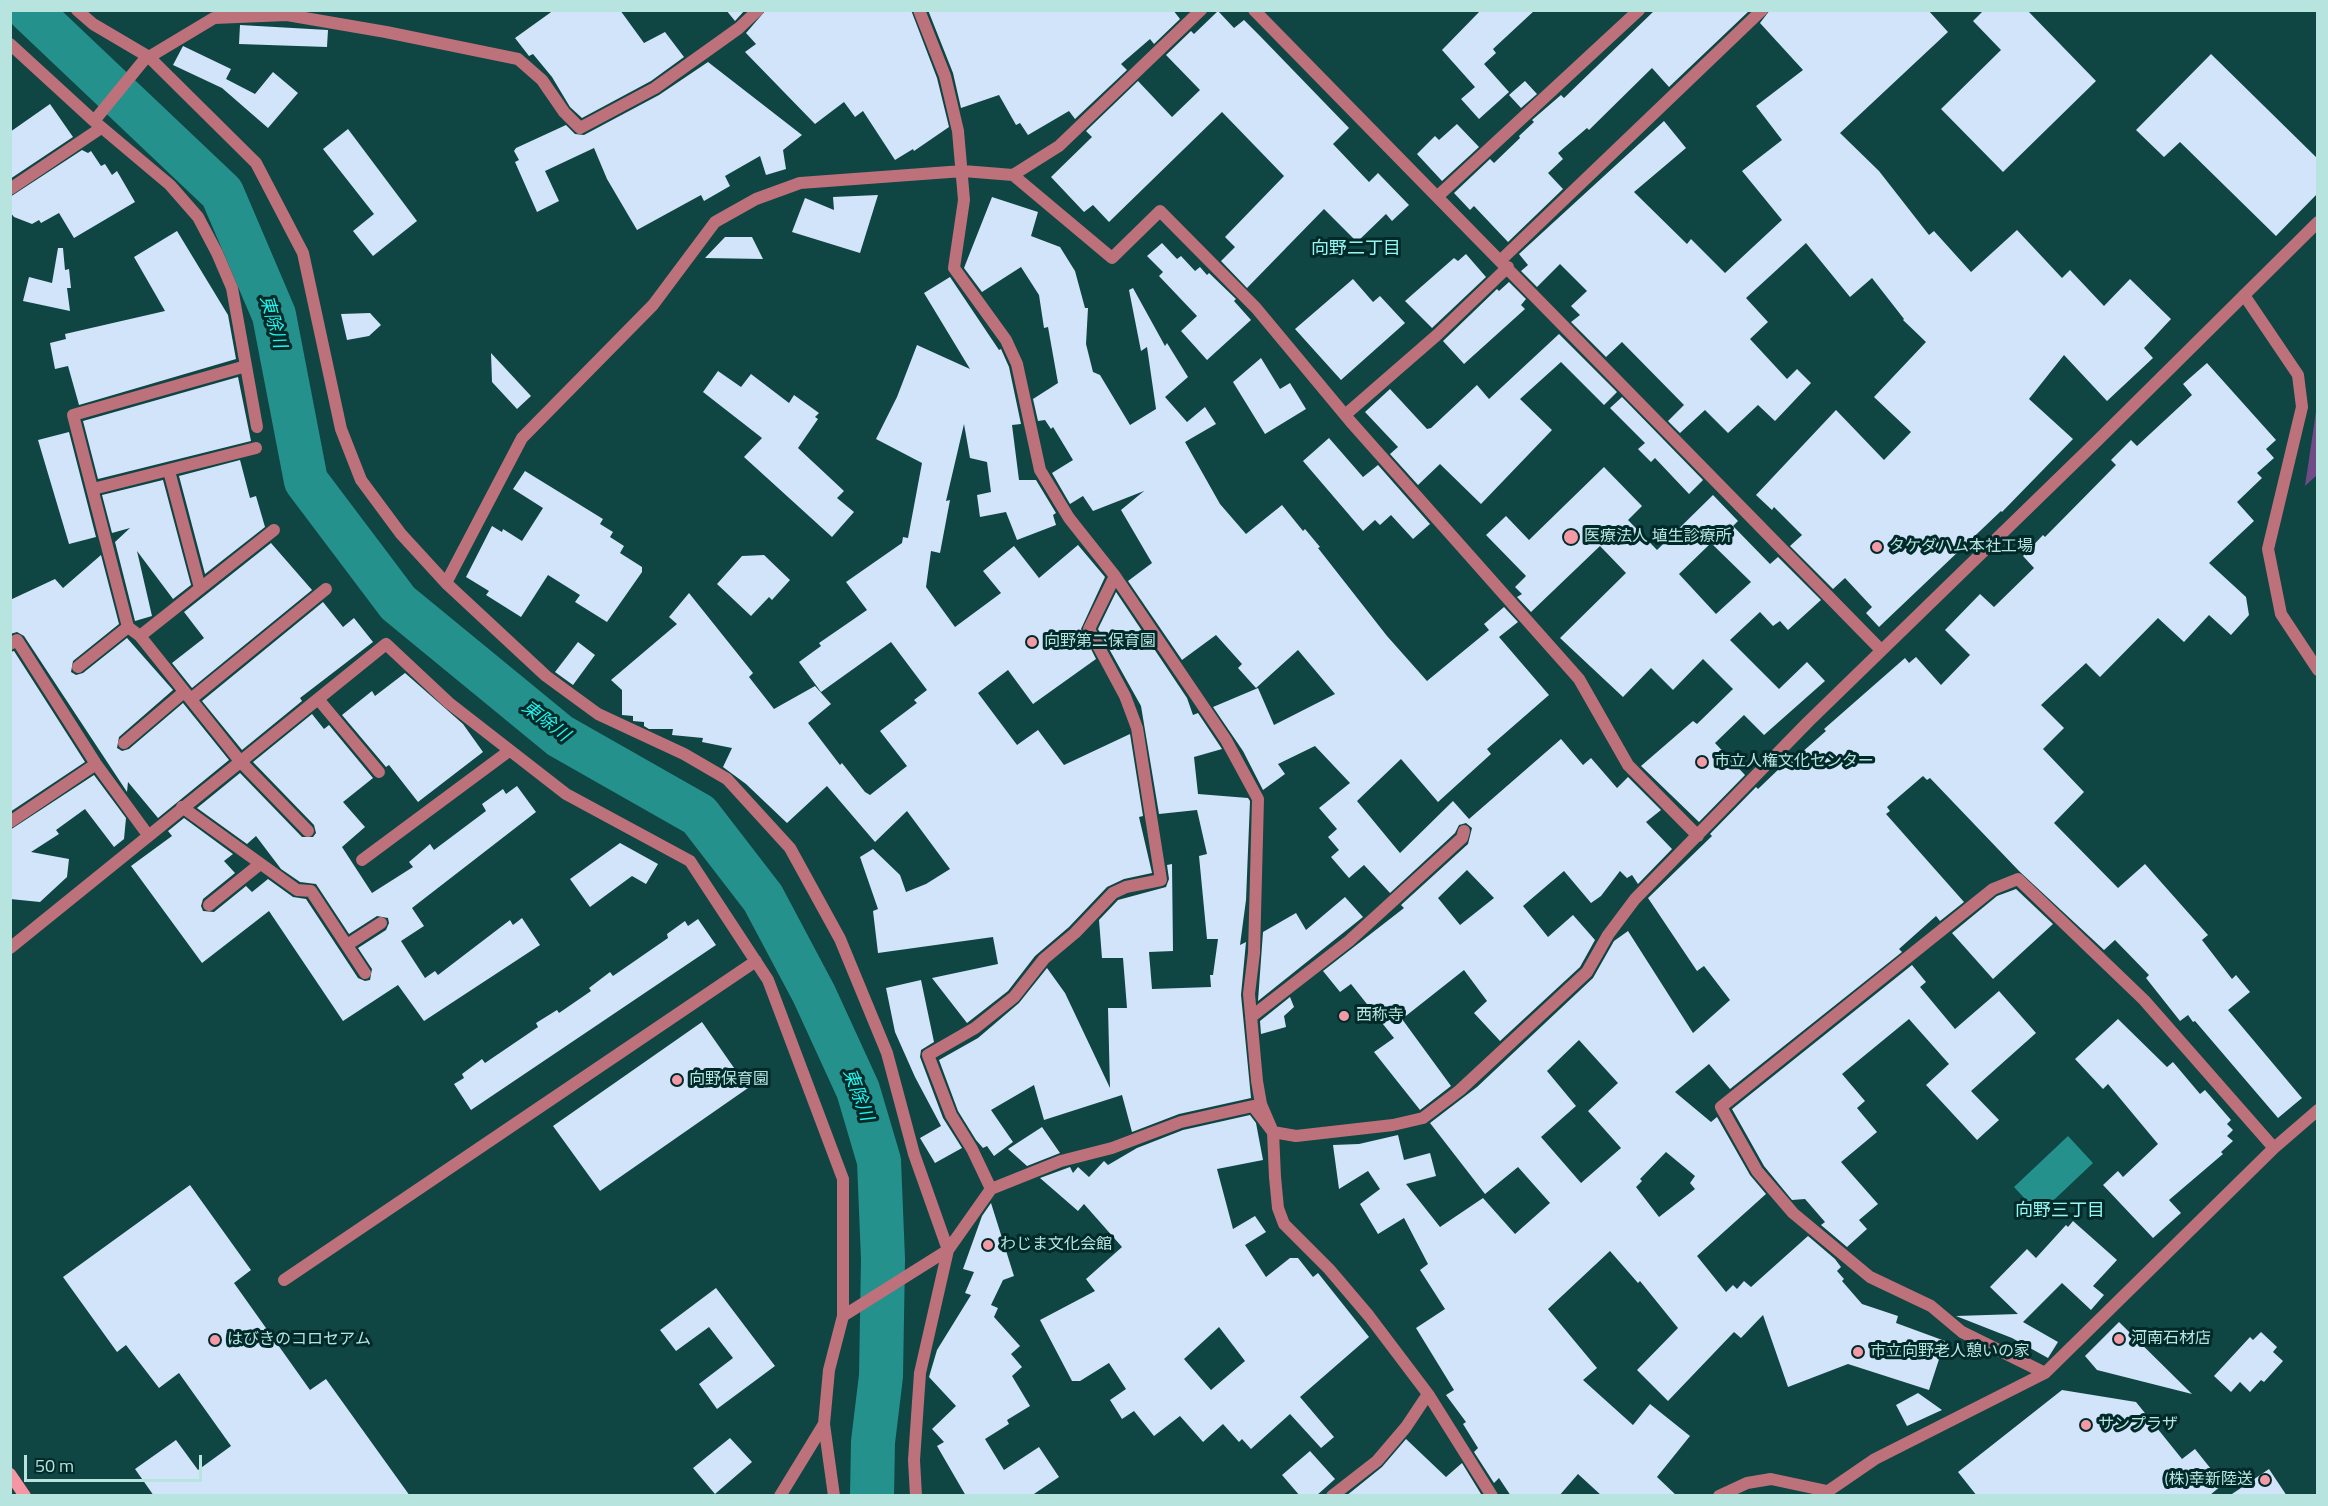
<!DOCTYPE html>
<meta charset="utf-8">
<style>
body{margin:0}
#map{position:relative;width:2328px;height:1506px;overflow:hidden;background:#0f4543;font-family:"Titillium Web",sans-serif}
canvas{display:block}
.frame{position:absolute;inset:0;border:12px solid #b8e4e0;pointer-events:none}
.scale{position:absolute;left:24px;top:1455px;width:178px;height:27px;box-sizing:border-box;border:3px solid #b8e4e0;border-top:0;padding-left:8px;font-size:18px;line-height:21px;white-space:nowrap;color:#b8e4e0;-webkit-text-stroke:4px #002a29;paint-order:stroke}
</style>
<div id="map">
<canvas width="2328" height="1506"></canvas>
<div class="frame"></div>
<div class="scale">50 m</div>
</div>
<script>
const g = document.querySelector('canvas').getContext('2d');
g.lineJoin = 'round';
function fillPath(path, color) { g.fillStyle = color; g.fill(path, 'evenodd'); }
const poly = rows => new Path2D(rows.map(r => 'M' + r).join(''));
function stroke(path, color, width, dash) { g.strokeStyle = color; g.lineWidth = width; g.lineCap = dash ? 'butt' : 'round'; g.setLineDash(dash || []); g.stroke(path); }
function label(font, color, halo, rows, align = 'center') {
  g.font = font + ' "Titillium Web","Noto Sans JP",sans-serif'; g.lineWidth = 6; g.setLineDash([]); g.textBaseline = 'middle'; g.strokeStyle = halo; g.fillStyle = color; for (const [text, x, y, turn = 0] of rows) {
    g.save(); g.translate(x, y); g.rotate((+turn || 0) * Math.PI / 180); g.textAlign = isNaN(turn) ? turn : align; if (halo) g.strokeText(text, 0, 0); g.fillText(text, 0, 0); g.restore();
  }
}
const green = poly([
 [2317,405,2317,475,2305,486]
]);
const water = poly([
 [2068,1136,2093,1163,2039,1214,2014,1187]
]);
const river = poly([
 [29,10,222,193,274,315,306,481,398,603,560,736,699,815,763,898,814,994,858,1090,879,1161,883,1259,881,1376,873,1442,872,1496]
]);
const building = poly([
 [554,10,620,10,644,43,665,32,684,57,651,81,582,118,570,107,552,77,533,54,529,56,515,38],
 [726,10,745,10,735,21],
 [766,10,911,10,937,78,949,127,914,151,913,149,895,160,863,111,855,117,844,102,815,124,745,52,756,44,746,33],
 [928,10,1173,10,1180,19,1154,44,1150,39,1121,64,1127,70,1075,119,1069,111,1028,135,1020,123,1016,125,999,95,961,108,953,73],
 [1481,10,1535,10,1493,49,1496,53,1484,64,1509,92,1479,119,1461,99,1475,87,1442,50],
 [1655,10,1750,10,1669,87,1652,68,1589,130,1587,128,1558,153,1563,159,1548,173,1563,189,1508,242,1474,206,1470,210,1454,193,1490,159,1494,163,1520,138,1519,136,1534,122,1532,120,1561,95,1564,98],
 [1770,10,1928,10,1948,32,1840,133,1879,171,1929,235,1934,231,1971,272,2017,230,2062,278,2070,270,2104,306,2130,279,2171,319,2144,348,2153,358,2107,401,2064,355,2029,399,2073,439,2002,512,2001,511,1879,627,1866,613,1872,607,1845,578,1833,589,1790,546,1802,535,1774,507,1772,510,1756,495,1836,410,1884,460,1911,432,1874,397,1926,342,1903,320,1904,319,1872,278,1850,297,1806,243,1746,298,1768,322,1750,339,1787,379,1797,369,1811,383,1775,421,1758,405,1728,433,1705,410,1680,433,1668,421,1684,405,1622,342,1606,357,1571,322,1580,315,1571,306,1587,291,1560,264,1537,287,1521,271,1528,265,1519,254,1664,121,1686,148,1634,192,1687,244,1691,239,1725,273,1782,220,1742,171,1782,140,1756,106,1803,70,1760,23],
 [1984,10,2027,10,2096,81,2003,172,1941,109,2001,50,1973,21],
 [1218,11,1234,28,1244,20,1260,36,1349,128,1333,144,1369,182,1378,173,1409,205,1392,221,1386,214,1357,242,1324,209,1247,288,1221,261,1235,247,1225,237,1284,176,1222,112,1109,222,1093,205,1084,212,1051,177,1092,137,1086,131,1138,81,1172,117,1200,90,1166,55,1191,31,1194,34],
 [240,25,328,30,327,47,239,44],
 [183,46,231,69,226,79,255,94,273,72,298,93,268,128,222,88,173,65],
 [2211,54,2318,159,2318,193,2276,236,2180,142,2164,157,2136,130],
 [708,62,802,135,783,150,786,169,766,175,760,156,725,176,730,186,704,201,701,195,637,230,607,179,594,148,545,171,559,201,537,212,515,162,519,160,514,151,516,148,566,125,575,134,584,135,659,95],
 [1525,81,1537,94,1521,108,1509,95],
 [50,104,73,137,10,179,10,132],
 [1457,124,1479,147,1442,181,1417,154,1435,136,1439,140],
 [348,129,417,221,373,256,353,231,374,214,323,149],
 [82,150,88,153,91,151,101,166,105,164,112,175,117,171,135,202,74,238,59,213,41,223,39,220,32,224,14,217,10,212,10,197],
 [878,195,860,253,792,232,805,198,834,210,833,197],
 [992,197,1038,212,1031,236,1060,247,1075,271,1085,308,1088,308,1086,344,1093,372,1100,375,1130,425,1156,409,1147,347,1141,351,1129,290,1133,288,1165,346,1167,343,1188,377,1165,397,1187,422,1205,407,1216,424,1185,442,1220,504,1246,534,1282,505,1303,531,1305,529,1320,547,1318,548,1387,636,1427,681,1489,630,1484,624,1504,607,1518,622,1499,637,1549,695,1487,749,1491,754,1438,802,1401,759,1357,801,1400,853,1453,801,1469,819,1561,739,1583,765,1591,758,1617,788,1628,777,1661,810,1646,822,1672,849,1638,884,1632,875,1627,878,1620,871,1601,896,1591,903,1564,871,1523,906,1548,937,1573,915,1595,940,1580,967,1500,1041,1474,1013,1487,1001,1464,970,1402,1019,1451,1086,1420,1110,1374,1052,1394,1038,1351,984,1340,992,1323,971,1404,908,1401,905,1468,844,1472,828,1466,823,1459,825,1455,833,1390,893,1364,865,1349,878,1331,857,1339,850,1328,837,1337,829,1319,808,1350,783,1315,746,1278,764,1285,774,1263,790,1243,751,1213,707,1258,688,1274,725,1335,694,1298,650,1256,688,1238,668,1242,664,1216,635,1182,660,1128,581,1152,563,1121,510,1144,491,1093,511,1083,496,1070,504,1052,473,1073,460,1053,427,1051,429,1045,420,1038,421,1033,399,1058,383,1048,327,1044,328,1039,295,1021,267,982,292,964,268],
 [1467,870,1494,898,1460,925,1438,898],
 [177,231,228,315,236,359,79,405,68,366,55,369,50,343,66,339,65,334,165,311,134,257],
 [725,237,752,237,763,259,705,258],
 [1162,243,1177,259,1181,256,1195,271,1200,267,1207,275,1209,273,1236,299,1234,301,1251,320,1207,360,1181,331,1197,316,1159,276,1163,272,1147,256],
 [58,248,63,248,65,270,69,269,71,288,67,288,70,311,23,301,29,277,52,283],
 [1466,254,1486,277,1432,328,1405,301,1454,258,1458,261],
 [950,277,999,350,1001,349,1009,367,1021,424,1012,425,1019,480,1036,480,1056,513,1053,515,1056,525,1017,540,1006,512,980,517,977,495,991,492,987,462,970,458,964,424,946,501,950,500,940,553,931,551,926,587,955,627,1001,593,983,571,1014,546,1039,578,1078,545,1105,577,1081,629,1096,659,1033,704,1008,670,978,693,1017,745,1038,730,1064,765,1130,734,1143,816,1139,817,1152,873,1124,879,1107,887,1069,927,1035,956,1008,991,967,1023,932,978,998,964,993,937,878,953,873,911,878,909,860,857,873,849,900,875,906,892,926,884,950,869,907,811,875,842,827,786,787,823,746,784,723,767,732,748,702,742,703,738,672,735,673,729,649,729,644,726,644,722,633,721,633,716,622,715,622,690,611,680,677,624,669,617,689,593,753,673,749,677,774,709,815,686,831,704,808,723,840,765,842,763,865,792,870,795,907,766,880,731,917,703,914,700,927,690,891,642,821,692,799,662,821,646,819,643,867,610,846,582,902,543,903,537,908,538,922,463,876,439,897,397,917,345,970,369,924,293],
 [1353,279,1373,302,1380,296,1405,323,1341,380,1295,329],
 [1509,282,1526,299,1521,305,1525,309,1464,364,1443,341,1497,289,1499,291],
 [370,313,381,325,369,336,347,340,341,314],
 [1559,334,1617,392,1604,405,1561,362,1520,399,1552,430,1481,504,1440,464,1418,485,1390,454,1398,447,1365,412,1390,389,1427,429,1431,428,1477,385,1489,399],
 [491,353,531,396,517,409,492,382],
 [1261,358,1280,389,1290,383,1306,409,1265,434,1233,382],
 [2207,363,2276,440,2266,449,2274,458,2257,473,2262,478,2237,502,2254,521,2209,563,2246,597,2249,615,2231,635,2209,615,2184,642,2158,618,2100,677,2086,663,2041,705,2064,728,2043,749,2084,792,2054,823,2118,888,2145,864,2208,935,2202,940,2232,979,2236,975,2250,992,2228,1010,2302,1098,2278,1118,2195,1021,2193,1022,2188,1015,2180,1021,2146,978,2149,975,2115,940,2104,950,2019,871,1930,778,1927,780,1923,776,1887,807,1890,811,1886,814,1964,902,1940,921,1936,916,1899,949,1902,952,1730,1089,1709,1064,1675,1092,1711,1122,1717,1117,1750,1175,1766,1194,1697,1256,1726,1292,1733,1285,1737,1289,1744,1281,1751,1287,1808,1236,1835,1259,1841,1267,1837,1271,1844,1279,1842,1281,1862,1304,1898,1316,1896,1323,1945,1341,1929,1390,1848,1364,1788,1387,1763,1315,1741,1338,1734,1332,1668,1401,1637,1370,1678,1328,1640,1281,1638,1283,1610,1251,1548,1309,1597,1368,1583,1380,1633,1425,1650,1404,1690,1436,1657,1477,1677,1496,1602,1496,1578,1474,1559,1496,1511,1496,1499,1478,1494,1483,1474,1452,1478,1448,1463,1424,1466,1422,1446,1395,1454,1390,1416,1328,1445,1309,1420,1270,1428,1264,1404,1218,1378,1234,1360,1204,1380,1189,1368,1171,1339,1189,1333,1145,1359,1144,1398,1135,1404,1160,1430,1153,1436,1176,1406,1184,1440,1227,1483,1198,1515,1234,1550,1203,1518,1167,1485,1194,1430,1123,1477,1087,1593,978,1614,941,1628,931,1693,1033,1730,1000,1704,966,1697,971,1648,898,1712,836,1710,834,1756,787,1758,789,1781,767,1783,769,1826,731,1824,729,1905,658,1909,663,1916,657,1941,685,1970,655,1945,630,1980,594,1994,607,2034,568,2023,556,2043,535,2045,537,2116,465,2111,460,2131,440,2137,446,2192,395,2183,384],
 [1579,1040,1618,1083,1588,1111,1621,1148,1581,1183,1541,1137,1576,1106,1547,1071],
 [1666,1152,1695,1176,1690,1183,1695,1189,1659,1217,1636,1187,1642,1181,1640,1179],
 [718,371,741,387,751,374,789,403,794,395,819,413,815,417,818,419,798,448,844,491,837,498,854,512,832,537,744,457,762,438,703,392],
 [238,377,251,441,98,479,83,421],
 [1622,397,1703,480,1689,494,1655,458,1651,462,1638,449,1645,443,1610,408],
 [69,432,96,537,69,544,38,440],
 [1329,438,1363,477,1378,465,1430,524,1413,539,1391,515,1380,525,1375,520,1363,531,1303,461],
 [240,460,250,498,256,496,265,527,205,574,179,476],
 [1604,467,1642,506,1628,520,1657,550,1713,495,1738,521,1733,526,1770,564,1778,557,1821,600,1788,630,1780,621,1773,626,1760,612,1730,640,1779,689,1807,662,1825,681,1764,735,1744,715,1715,743,1745,775,1699,822,1641,766,1693,721,1697,724,1733,689,1703,659,1673,690,1651,668,1623,697,1560,638,1626,573,1600,546,1531,612,1517,597,1522,594,1515,587,1526,576,1486,535,1506,516,1529,540],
 [1711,543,1751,582,1716,614,1679,574],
 [525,471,603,519,600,524,613,532,610,537,624,546,620,553,642,567,642,572,607,622,575,602,580,595,548,575,521,617,486,595,489,591,466,577,492,526,502,532,503,529,522,541,543,508,513,489],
 [163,480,191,585,173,599,137,551,152,616,135,621,115,542,130,528,112,533,102,495],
 [271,543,312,590,192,688,172,663,204,638,184,612],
 [101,555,119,624,73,661,71,672,76,675,83,673,127,638,173,690,119,737,117,748,122,751,129,749,183,703,229,760,158,818,128,782,127,792,24,636,17,632,10,634,10,600,55,579,63,588],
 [764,555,790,580,772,600,769,597,751,616,717,584,742,556],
 [1116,592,1187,698,1193,715,1198,713,1222,749,1194,757,1198,794,1248,798,1250,801,1246,900,1240,945,1246,942,1241,995,1251,1098,1179,1114,1132,1132,1122,1095,1044,1120,1034,1085,991,1110,1013,1142,994,1156,987,1146,983,1148,976,1140,958,1111,939,1060,978,1038,1019,1003,1047,968,1065,993,1110,1088,1108,1008,1127,1008,1123,958,1102,958,1099,920,1118,900,1166,887,1169,879,1167,865,1172,864,1173,951,1149,952,1152,989,1211,987,1210,975,1213,975,1218,939,1207,939,1199,856,1207,854,1197,810,1159,814,1141,706,1098,629],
 [323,602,343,627,354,618,373,642,300,698,302,701,242,750,202,701],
 [578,642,595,655,573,685,555,672],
 [14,651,85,762,10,812,10,652],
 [405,673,463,724,483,752,418,802,389,765,386,767,342,715,372,691,375,696],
 [312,714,324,729,329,725,373,778,343,802,365,827,342,847,372,893,413,867,409,862,430,844,434,850,486,811,482,804,503,789,506,794,517,786,536,812,412,908,424,926,401,941,425,978,435,971,438,975,510,920,513,925,522,918,540,945,424,1021,398,985,343,1021,269,911,202,963,131,866,172,836,168,831,184,818,233,854,224,861,235,873,203,899,201,906,203,911,214,912,246,886,252,892,268,879,293,897,306,899,358,978,365,981,370,980,372,969,358,948,386,930,389,923,388,918,377,916,349,934,316,884,300,882,281,869,256,836,247,844,197,808,240,773,302,837,313,837,316,833,314,825,253,762],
 [94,775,126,818,124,839,114,847,85,809,56,830,59,834,31,852,69,859,67,877,40,902,10,899,10,830],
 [620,843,658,864,646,884,632,876,590,907,570,879],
 [2016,889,2053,924,1993,979,1952,933,1997,896],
 [1345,897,1363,917,1258,1001,1263,932,1296,913,1306,930],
 [698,919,716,945,471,1110,454,1084,464,1078,462,1074,482,1059,485,1063,538,1027,536,1023,557,1010,559,1013,591,991,589,988,610,972,613,976,668,938,667,934,685,921,688,926],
 [1912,965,1926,982,1920,987,1955,1029,1999,991,2036,1033,1971,1091,1999,1120,1977,1140,1926,1085,1949,1064,1909,1019,1842,1074,1865,1101,1857,1108,1877,1132,1841,1162,1878,1204,1859,1220,1867,1229,1847,1247,1821,1225,1825,1222,1805,1199,1792,1200,1764,1166,1732,1109],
 [921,980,934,1042,921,1050,920,1057,943,1118,962,1148,935,1163,920,1138,941,1126,915,1077,895,1032,886,988],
 [1290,997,1294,1007,1284,1016,1286,1027,1261,1034,1260,1021],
 [2118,1019,2167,1067,2173,1062,2200,1094,2205,1090,2231,1120,2227,1124,2233,1130,2227,1136,2233,1141,2221,1152,2223,1154,2169,1200,2181,1213,2153,1238,2103,1185,2118,1171,2123,1177,2158,1144,2108,1084,2103,1089,2075,1059],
 [702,1022,748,1088,600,1191,553,1126],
 [1250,1115,1256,1123,1263,1160,1217,1169,1233,1229,1255,1216,1266,1232,1245,1245,1266,1277,1290,1258,1298,1258,1313,1277,1318,1273,1369,1337,1300,1397,1334,1437,1321,1448,1290,1414,1251,1449,1242,1439,1239,1442,1223,1424,1203,1442,1180,1416,1154,1436,1134,1411,1122,1419,1110,1400,1126,1389,1109,1363,1080,1381,1072,1381,1040,1320,1095,1291,1086,1279,1122,1247,1084,1204,1078,1211,1040,1178,1070,1167,1073,1173,1078,1167,1089,1177,1104,1161,1108,1165,1137,1148,1183,1130],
 [1219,1327,1245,1361,1211,1390,1184,1359],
 [1042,1127,1060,1153,1027,1166,1008,1149],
 [190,1185,251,1270,234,1283,310,1390,326,1379,410,1496,154,1496,135,1469,176,1440,198,1470,231,1446,179,1373,159,1388,126,1345,117,1352,63,1277],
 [991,1203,1014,1276,1003,1280,991,1305,998,1308,994,1317,1020,1346,1011,1354,1022,1367,1012,1376,1030,1406,1007,1420,1009,1424,985,1439,1004,1470,1039,1447,1059,1477,1031,1496,966,1496,937,1446,944,1442,932,1429,956,1406,929,1377,937,1350,971,1295,965,1293,974,1272,963,1269,982,1216],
 [2073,1221,2117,1260,2093,1286,2104,1295,2091,1310,2062,1283,2023,1322,2058,1342,2048,1358,2012,1338,1956,1316,2018,1314,1990,1287,2027,1249,2036,1258,2066,1225,2068,1227],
 [716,1288,775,1366,717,1409,699,1384,733,1358,709,1327,676,1351,660,1330],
 [2119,1322,2192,1394,2097,1370,2085,1356],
 [2261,1332,2277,1347,2273,1352,2283,1361,2264,1382,2261,1380,2250,1392,2240,1382,2231,1392,2214,1376,2250,1337,2253,1340],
 [2062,1390,2136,1402,2182,1459,2195,1449,2223,1484,2209,1496,1977,1496,1958,1472],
 [1918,1393,1942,1410,1907,1426,1896,1405],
 [730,1438,752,1462,715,1494,693,1468],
 [1406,1439,1446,1477,1462,1463,1481,1494,1346,1496,1382,1467],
 [1310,1451,1335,1479,1316,1496,1300,1496,1282,1475],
 [2269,1469,2287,1496,2229,1496]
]);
const minor = poly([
 [77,10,93,24,149,57,256,163,303,253,341,429,361,480,401,534,446,583,546,676,598,714,684,754,727,779,790,848,840,939,887,1053,914,1154,948,1250,920,1373,914,1460,916,1496],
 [919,10,945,76,958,131,964,200,954,268,1006,340,1017,364,1040,470,1069,518,1115,576,1226,740,1258,799,1254,953,1249,994,1257,1081,1261,1104,1273,1132,1275,1177,1278,1208,1284,1224,1329,1269,1369,1316,1428,1394,1492,1496],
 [1254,10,1881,650],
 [10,44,94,121,170,185,198,217,217,253,232,288,257,427],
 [94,121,144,60,214,18,287,15,386,32,518,59,542,80,564,112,580,128,655,88,739,28,758,10],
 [1013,175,1112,258,1160,211,1256,308,1350,421,1579,679,1628,765,1698,836],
 [10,189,101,128],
 [1438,196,1639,10],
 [1501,260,1762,10],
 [2244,295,2298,375,2302,407,2268,549,2281,614,2318,670],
 [246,366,73,415,128,627,140,636,240,761,308,831],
 [1345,415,1437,335,1508,267],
 [169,471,200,588],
 [93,489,256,448],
 [446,583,522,438,653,305,715,222,756,199,800,183,963,171,1013,175,1059,146,1201,10],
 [140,636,274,530],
 [10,644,17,640,96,764,148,835],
 [78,667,128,627],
 [191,699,326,589],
 [318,699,379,772],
 [124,743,184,692],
 [182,807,297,890,311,891,365,973],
 [10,822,96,764],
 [362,860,509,751],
 [209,905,260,864],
 [347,945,381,923],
 [10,948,386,644,449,703,566,794,690,861,768,980,843,1179,843,1316,829,1370,824,1424,780,1496],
 [1251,1017,1349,941,1462,838,1464,831],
 [991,1189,972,1149,951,1115,928,1055,975,1028,1014,997,1044,959,1075,933,1113,893,1126,887,1161,880,1137,728,1125,696,1089,629,1115,576],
 [284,1280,756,961],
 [843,1316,948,1250,991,1189,1061,1161,1112,1148,1181,1122,1253,1106,1273,1132,1296,1136,1393,1125,1423,1118,1460,1090,1587,972,1608,935,1635,899,1808,722,2097,441,2318,222],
 [2045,1373,1962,1332,1931,1306,1870,1277,1793,1213,1757,1171,1721,1107,1993,889,2018,879,2144,1000,2274,1148],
 [824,1424,834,1496],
 [1332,1496,1377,1461,1406,1427,1428,1394],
 [1719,1496,1747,1483,1771,1479,1827,1491],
 [1821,1496,1875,1459,2045,1373,2274,1148,2318,1110]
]);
const secondary = poly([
 [10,1474,25,1496]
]);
const markers = [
 [1571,537,8,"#f49aa6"],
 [1877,547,6,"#f49aa6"],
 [1032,642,6,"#f49aa6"],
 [1702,762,6,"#f49aa6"],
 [1344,1016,6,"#f49aa6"],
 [677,1080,6,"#f49aa6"],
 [988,1245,6,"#f49aa6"],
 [2119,1339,6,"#f49aa6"],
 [215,1340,6,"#f49aa6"],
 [1858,1352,6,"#f49aa6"],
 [2086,1425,6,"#f49aa6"],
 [2265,1480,6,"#f49aa6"]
];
const poiNames = [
 ["医療法人 埴生診療所",1584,537],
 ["タケダハム本社工場",1889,547],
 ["向野第二保育園",1044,642],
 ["市立人権文化センター",1714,762],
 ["西称寺",1356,1016],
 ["向野保育園",689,1080],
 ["わじま文化会館",1000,1245],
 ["河南石材店",2131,1339],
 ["はびきのコロセアム",227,1340],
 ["市立向野老人憩いの家",1870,1352],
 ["サンプラザ",2098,1425],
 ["(株)幸新陸送",2253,1480,"right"]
];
const neighbourhoodNames = [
 ["向野二丁目",1356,250],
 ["向野三丁目",2060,1212]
];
const waterNames = [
 ["東除川",272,322,74],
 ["東除川",545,722,37],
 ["東除川",857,1095,69]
];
fillPath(green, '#704b87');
fillPath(water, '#25918d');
stroke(river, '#25918d', 44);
fillPath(building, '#d1e4fa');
stroke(minor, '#bd717b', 12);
stroke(secondary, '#f695a3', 12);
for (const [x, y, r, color] of markers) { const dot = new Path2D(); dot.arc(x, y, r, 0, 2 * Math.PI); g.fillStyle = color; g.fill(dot); stroke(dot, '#002a29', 2); }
label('16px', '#b8e4e0', '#002a29', poiNames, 'left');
label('18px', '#96f5f0', '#002a29', neighbourhoodNames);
label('italic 18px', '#20f6ef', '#002a29', waterNames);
</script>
